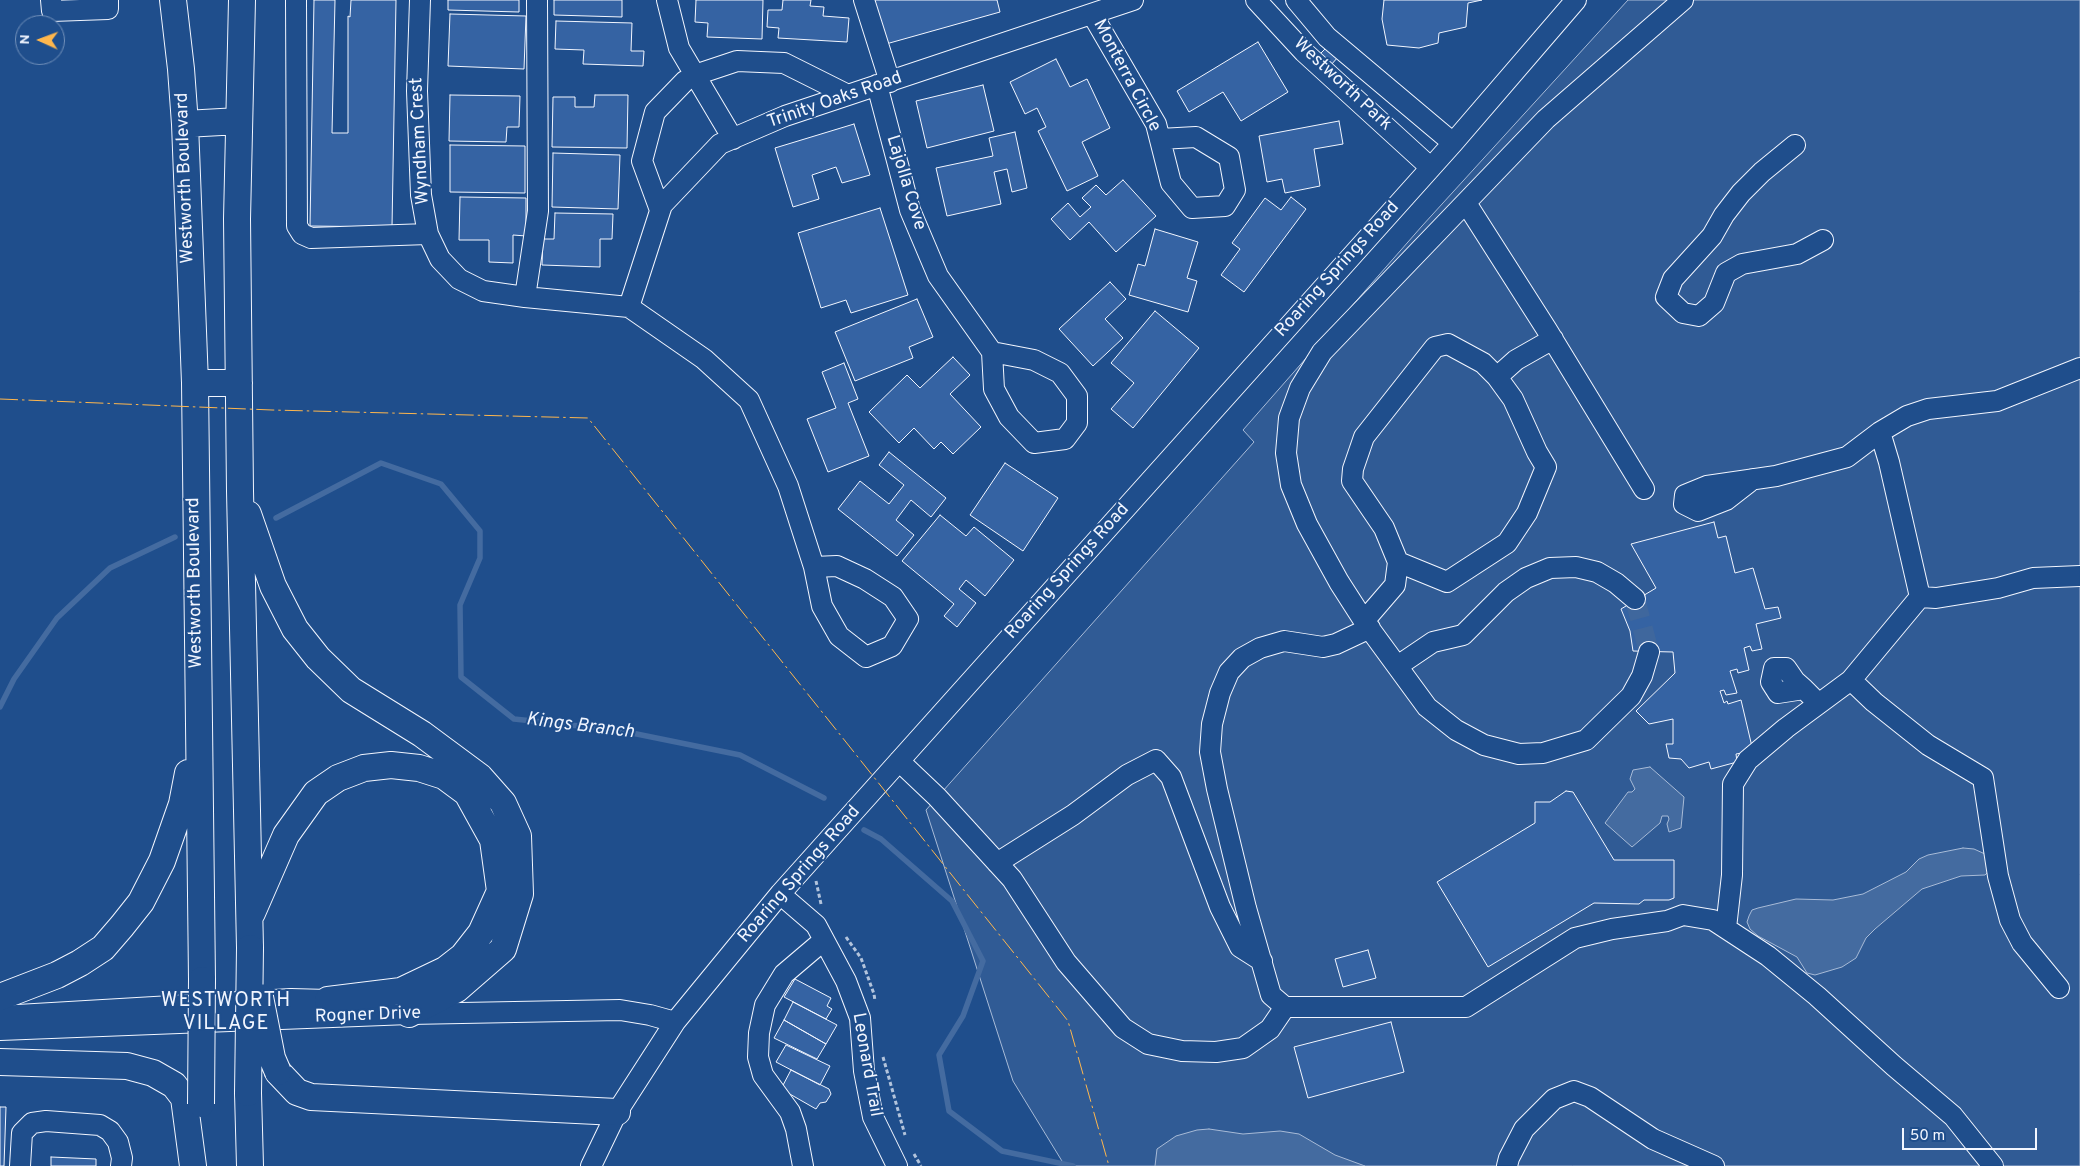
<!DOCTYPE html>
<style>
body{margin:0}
#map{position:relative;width:2080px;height:1166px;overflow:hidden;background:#1f4e8c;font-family:Overpass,sans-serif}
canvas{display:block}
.north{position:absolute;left:15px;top:15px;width:50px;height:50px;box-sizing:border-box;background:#1f4e8c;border:1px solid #7391ba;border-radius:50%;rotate:272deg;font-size:14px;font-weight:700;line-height:20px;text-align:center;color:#f2f6ff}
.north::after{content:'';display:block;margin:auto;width:18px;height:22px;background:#ffb74d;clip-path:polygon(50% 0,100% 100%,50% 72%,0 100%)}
.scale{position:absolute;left:1902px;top:1128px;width:135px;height:22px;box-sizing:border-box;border:2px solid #f2f6ff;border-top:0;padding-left:6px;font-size:15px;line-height:18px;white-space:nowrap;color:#f2f6ff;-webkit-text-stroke:4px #1f4e8c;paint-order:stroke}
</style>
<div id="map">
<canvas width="2080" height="1166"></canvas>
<div class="north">N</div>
<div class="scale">50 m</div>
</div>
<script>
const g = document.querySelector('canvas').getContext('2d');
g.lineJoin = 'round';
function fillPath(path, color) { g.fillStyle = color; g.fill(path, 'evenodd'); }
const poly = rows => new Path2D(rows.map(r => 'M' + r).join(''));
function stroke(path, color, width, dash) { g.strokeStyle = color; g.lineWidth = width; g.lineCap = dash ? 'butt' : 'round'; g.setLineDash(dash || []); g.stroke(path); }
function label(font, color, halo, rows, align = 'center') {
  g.font = font + ' Overpass,sans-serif'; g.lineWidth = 4; g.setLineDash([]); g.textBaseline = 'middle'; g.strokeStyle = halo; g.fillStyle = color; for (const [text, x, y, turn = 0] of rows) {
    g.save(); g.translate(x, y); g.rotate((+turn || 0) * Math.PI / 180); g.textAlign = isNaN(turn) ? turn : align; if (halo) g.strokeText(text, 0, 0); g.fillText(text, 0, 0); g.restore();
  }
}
const built = poly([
 [1628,0,2080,0,2080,1166,1065,1166,1013,1081,926,810,1254,442,1243,430,1422,226,1628,0]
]);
const water = poly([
 [1650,767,1684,797,1681,828,1669,832,1667,824,1669,819,1668,816,1662,816,1660,823,1632,847,1605,823,1628,792,1632,792,1635,789,1630,779,1633,770,1650,767],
 [1963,848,1974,849,1985,854,1990,870,1985,875,1961,876,1922,889,1875,929,1866,938,1856,958,1842,967,1815,975,1807,973,1797,957,1758,936,1750,929,1747,922,1749,916,1752,910,1758,908,1796,899,1833,900,1863,894,1906,872,1919,859,1928,855,1963,848],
 [1209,1129,1243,1134,1280,1131,1299,1134,1335,1155,1365,1166,1155,1166,1157,1149,1176,1136,1197,1130,1209,1129]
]);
const stream = poly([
 [276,518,381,463,441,484,480,531,480,558,460,605,461,677,514,719,617,730,740,755,824,798],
 [0,707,14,679,57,618,110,568,175,537],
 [864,830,881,839,952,901,983,961,963,1016,939,1055,949,1111,1002,1151,1073,1166]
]);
const building = poly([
 [314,0,335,0,332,133,348,133,348,16,350,17,351,0,396,0,392,227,310,226,314,0],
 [448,0,519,0,519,12,448,10,448,0],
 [554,0,622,0,622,17,554,15,554,0],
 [696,0,763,0,762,39,707,37,708,23,695,22,696,0],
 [783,0,811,0,810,6,824,7,823,16,849,18,847,42,778,38,779,28,767,27,768,10,782,10,783,0],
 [874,0,997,0,1000,12,886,44,874,0],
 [1384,0,1482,0,1468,3,1466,27,1439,33,1438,43,1419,48,1387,45,1382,19,1384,0],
 [450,14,526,16,524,69,448,66,450,14],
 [556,21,632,23,631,51,644,51,643,66,583,64,584,50,555,49,556,21],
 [1258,42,1288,92,1241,121,1223,92,1189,112,1177,91,1258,42],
 [1328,46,1339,56,1330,66,1319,55,1328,46],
 [1056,59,1070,87,1087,79,1110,128,1082,142,1098,176,1067,191,1038,131,1046,127,1037,108,1025,114,1010,82,1056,59],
 [983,85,994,131,927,148,916,101,983,85],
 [450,95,520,96,519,127,507,127,506,142,449,141,450,95],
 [595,95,628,95,627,148,552,147,553,97,575,97,575,107,594,107,595,95],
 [1339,121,1343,144,1314,149,1320,186,1285,193,1282,179,1267,182,1259,136,1339,121],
 [854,124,870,175,842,183,836,167,812,175,819,199,793,207,775,148,854,124],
 [1015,132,1027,188,1012,192,1007,169,994,172,1001,204,947,216,936,168,993,156,989,138,1015,132],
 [450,145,525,146,525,193,450,192,450,145],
 [553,153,620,155,618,209,552,207,553,153],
 [1123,180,1156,216,1116,252,1089,222,1070,240,1051,219,1068,203,1080,217,1091,207,1082,198,1096,185,1106,195,1123,180],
 [460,197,526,198,526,236,513,235,513,263,489,262,489,240,459,240,460,197],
 [1291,197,1306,209,1244,292,1221,275,1240,249,1232,243,1265,198,1281,210,1291,197],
 [880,208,908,295,851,313,846,300,821,308,798,233,880,208],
 [555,213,613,214,612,239,600,239,600,267,542,265,543,239,554,239,555,213],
 [1155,229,1198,242,1187,278,1197,281,1188,312,1129,295,1138,264,1145,266,1155,229],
 [1110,282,1126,299,1105,319,1123,338,1093,366,1059,329,1110,282],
 [917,299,933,337,909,347,913,358,855,381,835,332,917,299],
 [1155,311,1199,348,1133,428,1111,409,1134,383,1111,363,1155,311],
 [953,357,970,375,950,394,981,427,953,454,941,442,934,449,914,428,899,443,869,412,907,375,920,388,953,357],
 [844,363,858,399,848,403,869,456,828,472,807,419,836,408,822,372,844,363],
 [889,452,946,498,931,517,911,500,896,520,914,535,897,556,838,509,860,481,889,504,904,485,879,465,889,452],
 [1005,463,1058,498,1023,551,970,515,1005,463],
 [940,515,966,536,974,527,1014,560,985,596,966,580,959,589,976,603,957,627,944,616,954,604,902,561,940,515],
 [1714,522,1718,538,1726,536,1735,573,1753,568,1765,609,1778,607,1781,618,1756,624,1762,649,1752,651,1750,646,1744,648,1749,670,1738,673,1737,669,1730,671,1737,693,1726,695,1724,690,1720,691,1724,703,1727,701,1728,704,1741,700,1753,751,1736,754,1737,762,1711,769,1709,762,1689,768,1681,759,1669,758,1666,744,1673,744,1673,719,1649,724,1636,711,1675,673,1673,652,1633,651,1630,631,1621,609,1656,588,1631,544,1714,522],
 [1566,791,1573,792,1614,860,1674,860,1674,898,1669,900,1644,900,1639,904,1594,903,1488,967,1437,882,1535,823,1535,802,1550,802,1566,791],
 [1368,950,1376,978,1343,987,1335,959,1368,950],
 [795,979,831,998,827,1006,832,1009,826,1019,784,997,795,979],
 [793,1002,837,1025,826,1044,784,1020,793,1002],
 [784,1020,826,1044,817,1059,774,1038,784,1020],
 [1391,1022,1404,1072,1308,1098,1294,1047,1391,1022],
 [786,1045,830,1066,820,1085,776,1062,786,1045],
 [791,1070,829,1089,831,1094,826,1102,820,1103,816,1109,781,1089,791,1070],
 [0,1107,6,1107,4,1166,0,1166,0,1107],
 [51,1157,96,1159,96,1166,51,1166,51,1157]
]);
const minorTunnel = poly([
 [1635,599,1649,652]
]);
const path = poly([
 [816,881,821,904],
 [846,937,861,958,874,994,875,1001],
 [883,1057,905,1135],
 [914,1154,921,1166]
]);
const minor = poly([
 [51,0,52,11,108,9,108,0],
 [296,0,297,226,302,234,311,238,428,234],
 [420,0,417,91,421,195,428,234,440,259,459,279,483,291,525,297,629,307,704,359,749,400,788,486,814,567,822,606,839,636,866,657,892,646,908,619,893,597,865,579,837,566,814,567],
 [667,0,679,48,733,139],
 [864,0,890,82],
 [1256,0,1304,52,1430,167],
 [1296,0,1327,37,1453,143],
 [1092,14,1156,124,1171,183,1192,208,1225,206,1235,190,1229,157,1196,137,1160,139],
 [877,85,910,210,938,276,992,352,994,389,1009,417,1034,443,1065,439,1077,423,1077,396,1060,373,1034,360,992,352],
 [1795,145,1762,172,1741,193,1724,215,1712,236,1673,279,1666,297,1683,313,1699,316,1714,303,1726,273,1742,264,1797,254,1823,240],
 [1466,203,1547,330,1644,489],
 [660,210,642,161,655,112,685,81,695,75,737,61,784,63,848,95],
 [525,297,538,211,537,0],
 [629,307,662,205,720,144,785,116,1133,0],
 [1497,377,1516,360,1553,339],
 [1880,432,1889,462,1920,597,1936,598,1998,588,2033,578,2080,576],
 [1753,479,1726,500,1698,511,1684,504,1685,495,1707,486,1776,476,1847,457,1880,432,1907,416,1928,409,1997,401,2080,368],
 [1920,597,1851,680,1874,702,1928,745,1983,778,1998,876,2010,920,2022,943,2059,988],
 [1364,621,1395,585,1398,562,1384,528,1352,481,1353,469,1364,437,1435,347,1448,344,1483,363,1497,377,1513,399,1537,452,1546,467,1527,513,1507,543,1447,582,1398,562],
 [1370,628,1336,644,1323,647,1284,641,1260,648,1242,658,1229,672,1220,693,1212,724,1210,752,1217,789,1246,908,1271,995,1285,1007,1466,1007,1575,938,1612,929,1667,921,1683,915,1713,920,1768,956,1817,996,1894,1066,1953,1116,1993,1166],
 [1649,652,1642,676,1631,696,1586,740,1543,753,1519,754,1484,745,1456,730,1427,707,1364,621,1339,582,1307,524,1291,485,1286,453,1289,418,1300,388,1322,352,1546,119,1683,0],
 [1399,665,1433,642,1463,635,1506,592,1526,578,1550,568,1576,567,1597,572,1616,583,1635,599],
 [1804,689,1778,693,1771,682,1774,668,1786,668,1795,681,1804,689,1818,703],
 [899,761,937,797,1012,879,1066,962,1123,1028,1148,1044,1182,1051,1216,1052,1243,1048,1270,1029,1285,1007],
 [997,863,1073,815,1127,775,1156,760,1171,777,1220,907,1240,947,1262,961],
 [780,894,816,925,846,981,860,1018,864,1071,873,1117,897,1166],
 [1726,928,1732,875,1733,784,1748,760,1786,728,1851,680],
 [0,1016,291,999,328,1000],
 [0,1030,409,1014,620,1010,650,1015,675,1022],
 [20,1166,22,1133,32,1123,46,1121,100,1125,110,1131,118,1142,122,1158,121,1166],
 [591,1166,617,1112,675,1022,780,894,1453,143,1576,0],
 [803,1166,796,1129,790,1112,763,1075,758,1057,759,1033,765,1005,784,974,824,940],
 [1507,1166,1509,1158,1524,1129,1554,1099,1574,1091,1590,1097,1653,1139,1714,1166]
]);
const major = poly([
 [173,0,181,69,185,124,195,383,202,980],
 [242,0,237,219,240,491,250,948],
 [185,124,239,121],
 [195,383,239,383],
 [248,514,273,586,295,629,318,658,351,690,422,734,480,777,503,803,518,836,520,894,503,949,457,989,409,1014],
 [252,913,286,835,316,793,338,778,364,768,391,765,419,768,444,776,467,793,493,840,500,891,481,933,463,956,445,970,401,991,328,1000],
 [0,997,57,975,80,963,103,948,122,926,141,902,162,861,182,804,188,773],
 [0,1062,127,1066,153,1073,174,1085,184,1098,193,1166],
 [278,1072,297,1092,311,1097,617,1112],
 [248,1093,250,1166]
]);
const majorBridge = poly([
 [260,997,272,1058,278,1072],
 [248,1093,250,948],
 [201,1104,202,980]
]);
const power = poly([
 [0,399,272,410,588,418,1068,1021,1109,1166]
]);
const streetNames = [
 ["Monterra Circle",1126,76,62],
 ["Westworth Park",1342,85,43],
 ["Trinity Oaks Road",835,101,-19],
 ["Wyndham Crest",421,141,-93],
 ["Westworth Boulevard",186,178,-92],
 ["Lajolla Cove",905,183,73],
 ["Roaring Springs Road",1338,270,-48],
 ["Roaring Springs Road",1068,572,-48],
 ["Westworth Boulevard",196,583,-91],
 ["Roaring Springs Road",800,875,-49],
 ["Rogner Drive",368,1016,-2],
 ["Leonard Trail",866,1065,80]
];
const waterNames = [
 ["Kings Branch",580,727,7]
];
const quarterNames = [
 ["WESTWORTH",226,1002],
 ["VILLAGE",226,1025]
];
fillPath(built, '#305b95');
stroke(built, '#a8bbd7', 1);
fillPath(water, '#446ba0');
stroke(water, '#a8bbd7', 1);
stroke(stream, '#446ba0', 5.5);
fillPath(building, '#3563a3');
stroke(building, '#f2f6ff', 1);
stroke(minorTunnel, '#3f679d', 20, [20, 10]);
stroke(minor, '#f2f6ff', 22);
stroke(major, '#f2f6ff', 28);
stroke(path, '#b3c4dc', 3, [4, 2.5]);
stroke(minor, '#1f4e8c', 20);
stroke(major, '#1f4e8c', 26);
stroke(majorBridge, '#f2f6ff', 28, []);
stroke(majorBridge, '#1f4e8c', 26);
stroke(power, '#ffb74d', 1, [18, 4, 2.5, 4]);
label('18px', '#f2f6ff', '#1f4e8c', streetNames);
label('italic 19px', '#f2f6ff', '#1f4e8c', waterNames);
g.letterSpacing = '1px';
label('20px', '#f2f6ff', '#1f4e8c', quarterNames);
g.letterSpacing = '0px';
</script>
